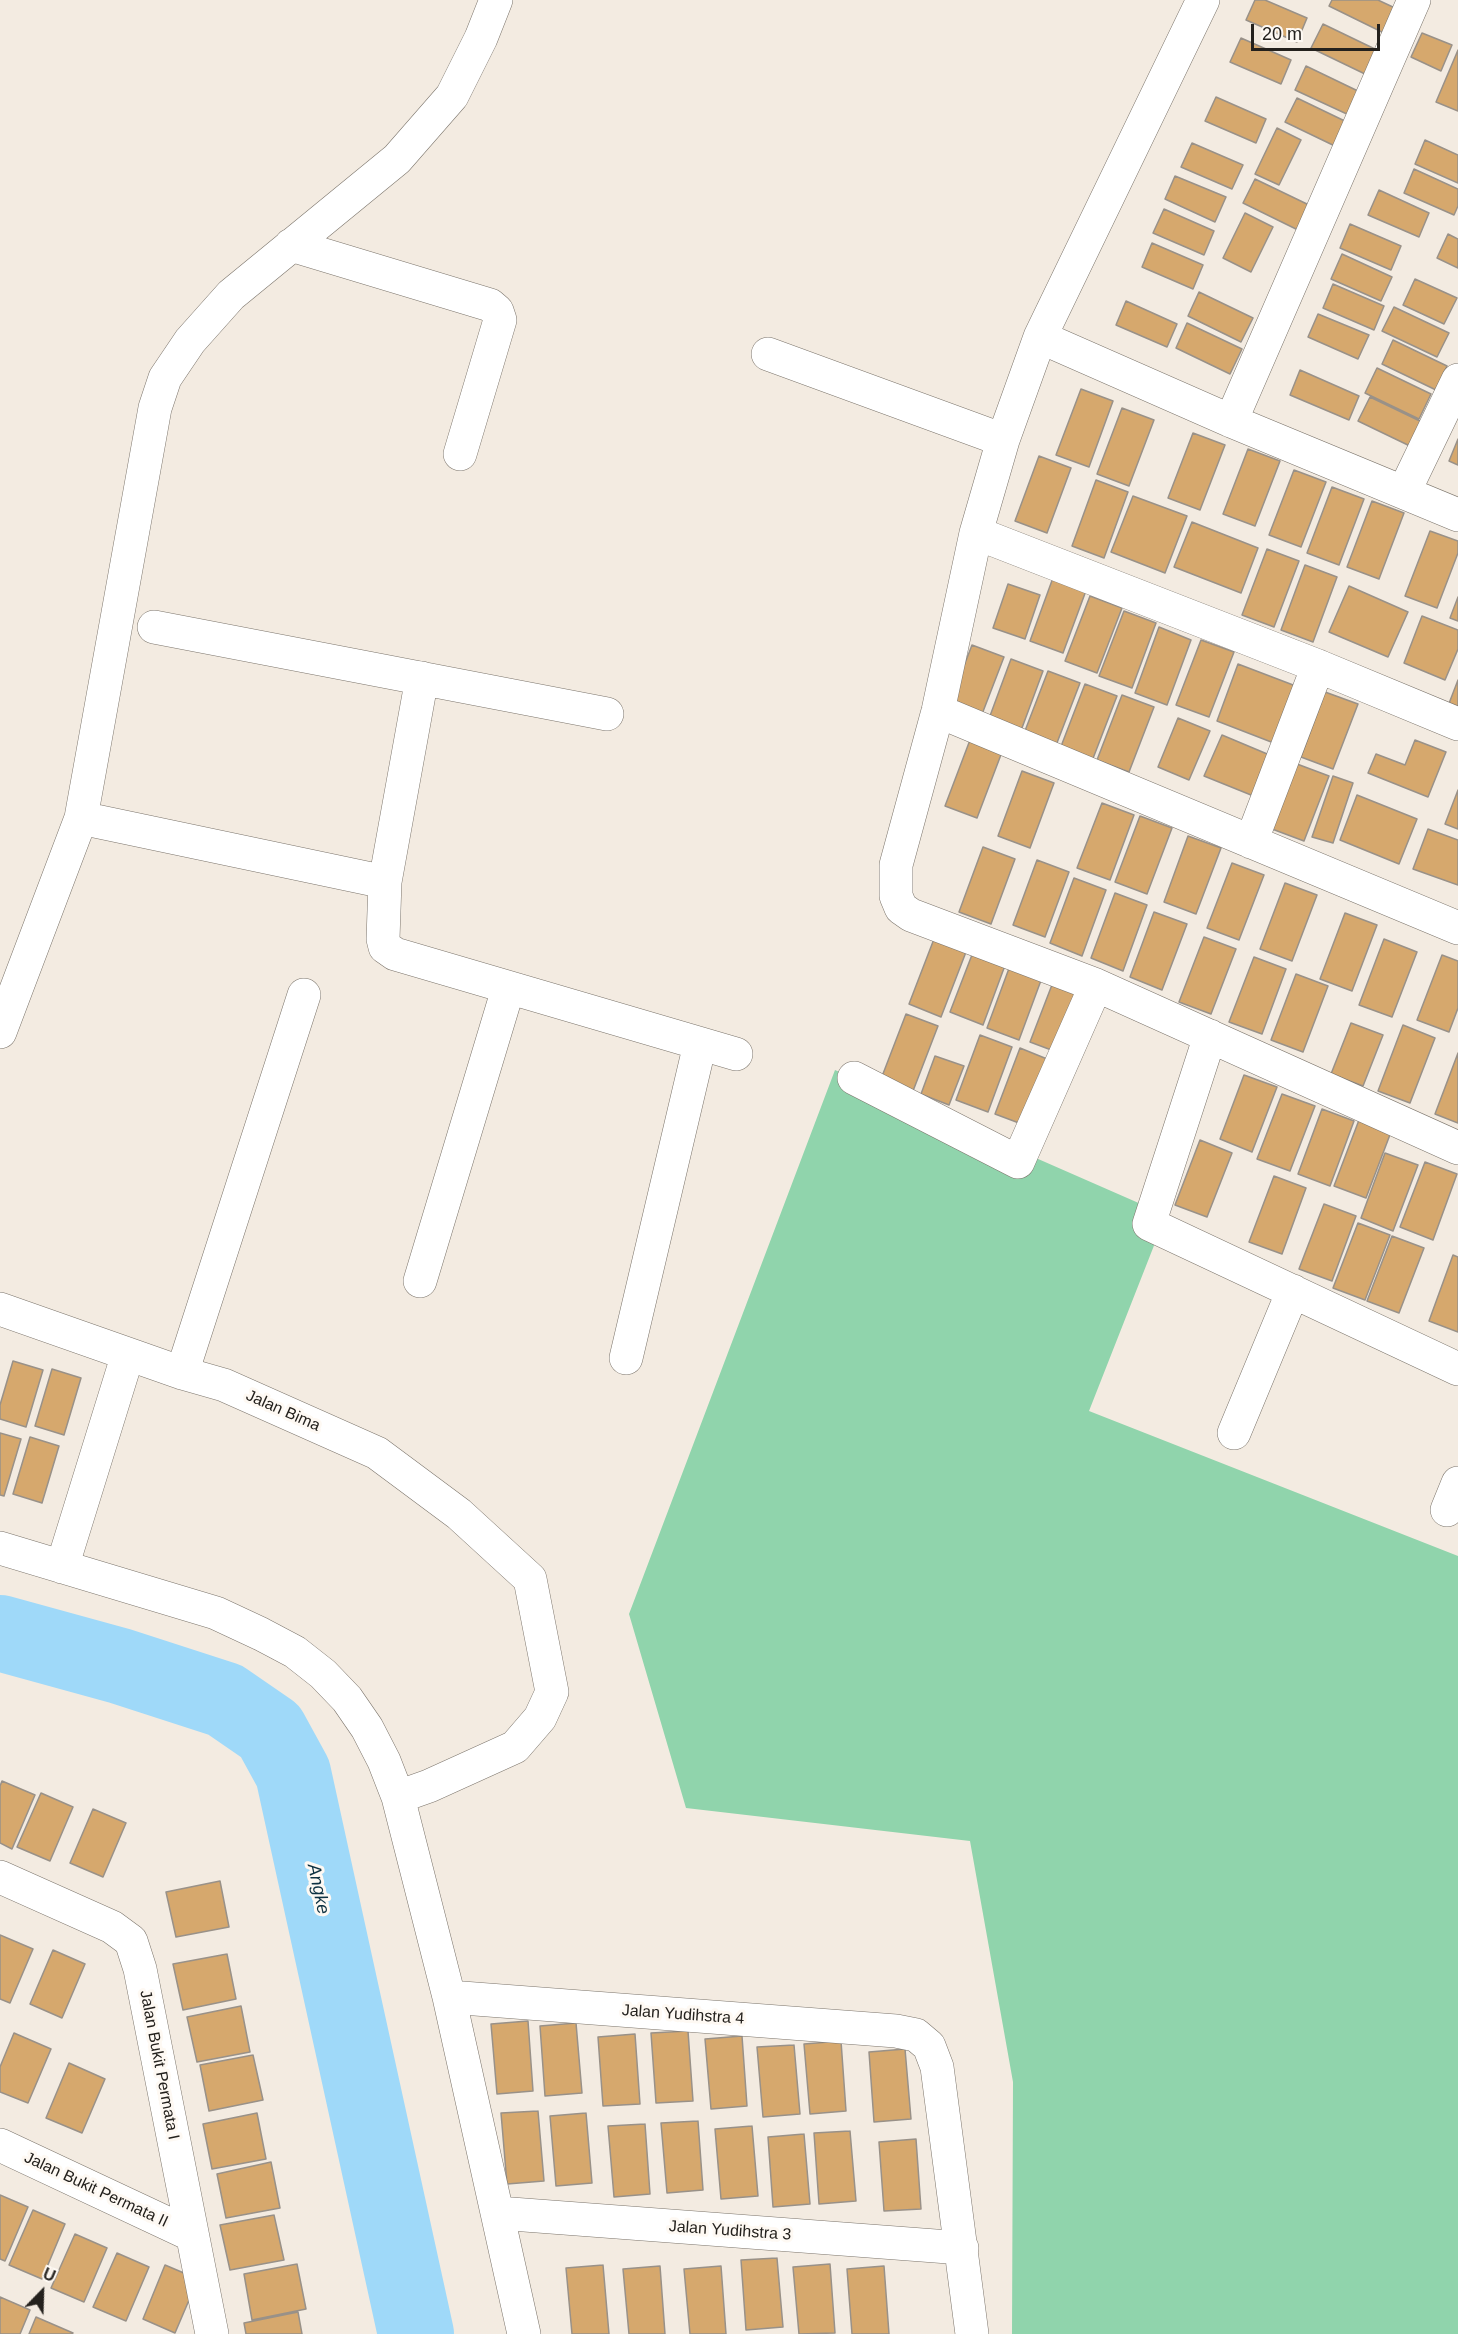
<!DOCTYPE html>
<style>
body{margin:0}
#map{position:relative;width:1458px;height:2334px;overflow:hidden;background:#f3ebe1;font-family:Arial,sans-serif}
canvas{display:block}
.north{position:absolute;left:12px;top:2262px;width:60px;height:60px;-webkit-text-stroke:4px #fef9f3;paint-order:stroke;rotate:23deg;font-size:16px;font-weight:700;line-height:24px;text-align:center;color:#24211d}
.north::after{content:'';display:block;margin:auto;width:21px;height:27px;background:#24211d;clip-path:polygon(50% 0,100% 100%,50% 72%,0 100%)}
.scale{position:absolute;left:1251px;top:24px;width:129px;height:27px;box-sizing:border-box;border:3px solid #24211d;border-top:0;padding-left:8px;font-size:18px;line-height:21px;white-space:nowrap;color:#24211d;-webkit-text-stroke:4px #fef9f3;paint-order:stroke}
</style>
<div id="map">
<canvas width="1458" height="2334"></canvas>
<div class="north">U</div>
<div class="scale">20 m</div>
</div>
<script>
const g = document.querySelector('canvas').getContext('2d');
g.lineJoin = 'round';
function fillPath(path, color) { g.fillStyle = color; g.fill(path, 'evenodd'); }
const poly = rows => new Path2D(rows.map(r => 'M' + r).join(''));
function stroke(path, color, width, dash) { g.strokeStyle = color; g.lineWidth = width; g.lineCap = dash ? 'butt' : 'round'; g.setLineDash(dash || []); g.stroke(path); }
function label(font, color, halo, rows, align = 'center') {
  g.font = font + ' Arial,sans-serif'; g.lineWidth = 6; g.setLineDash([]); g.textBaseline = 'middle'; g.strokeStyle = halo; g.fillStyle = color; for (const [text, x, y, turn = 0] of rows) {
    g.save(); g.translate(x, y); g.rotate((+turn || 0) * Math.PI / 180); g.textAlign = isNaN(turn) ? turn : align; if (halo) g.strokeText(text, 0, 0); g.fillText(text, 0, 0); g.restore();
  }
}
const green = poly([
 [835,1070,1166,1215,1089,1411,1458,1556,1458,2334,1012,2334,1013,2082,970,1841,686,1808,629,1614]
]);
const river = poly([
 [0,1633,120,1666,225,1700,270,1731,293,1773,416,2334]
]);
const building = poly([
 [1255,0,1265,0,1307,18,1297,42,1246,20,1255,0],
 [1332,0,1378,0,1395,8,1384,33,1329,6,1332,0],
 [1323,24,1377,50,1365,74,1311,48,1323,24],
 [1422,33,1452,45,1441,71,1411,57,1422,33],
 [1241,38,1291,60,1281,84,1230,62,1241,38],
 [1458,50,1458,111,1436,102,1458,50],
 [1306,66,1360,92,1349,115,1295,90,1306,66],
 [1216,97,1266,119,1256,143,1205,121,1216,97],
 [1297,98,1351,124,1339,148,1285,122,1297,98],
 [1277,128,1301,140,1279,185,1255,174,1277,128],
 [1425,140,1458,155,1458,183,1415,164,1425,140],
 [1192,143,1243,165,1232,189,1181,167,1192,143],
 [1414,169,1458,189,1458,206,1454,215,1404,193,1414,169],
 [1175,176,1226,197,1215,222,1165,199,1175,176],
 [1255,179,1309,205,1298,230,1243,203,1255,179],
 [1379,190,1429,213,1419,237,1368,215,1379,190],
 [1164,209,1214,231,1204,255,1153,233,1164,209],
 [1245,213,1273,227,1251,272,1223,258,1245,213],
 [1350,224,1401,246,1391,270,1340,248,1350,224],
 [1448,234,1458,239,1458,268,1437,258,1448,234],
 [1152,243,1203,265,1193,289,1142,267,1152,243],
 [1342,254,1392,277,1381,301,1331,279,1342,254],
 [1415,279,1457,298,1444,324,1403,305,1415,279],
 [1333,284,1384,306,1374,330,1323,308,1333,284],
 [1199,292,1253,318,1241,342,1188,316,1199,292],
 [1126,301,1177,324,1167,347,1116,325,1126,301],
 [1394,307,1449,333,1437,357,1382,331,1394,307],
 [1318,314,1369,335,1358,359,1308,337,1318,314],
 [1187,323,1242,349,1230,374,1176,348,1187,323],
 [1393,340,1447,366,1436,390,1382,364,1393,340],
 [1377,368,1431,394,1419,419,1365,393,1377,368],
 [1300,370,1359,396,1349,420,1290,395,1300,370],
 [1081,389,1113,401,1089,467,1056,455,1081,389],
 [1370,397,1424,423,1412,447,1358,421,1370,397],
 [1122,408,1154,420,1129,486,1097,474,1122,408],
 [1193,433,1225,445,1200,510,1168,498,1193,433],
 [1458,439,1458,465,1449,461,1458,439],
 [1248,449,1280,461,1255,526,1223,514,1248,449],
 [1039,456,1071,468,1047,533,1015,521,1039,456],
 [1294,470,1326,482,1301,547,1269,535,1294,470],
 [1096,480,1128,492,1104,558,1072,546,1096,480],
 [1332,487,1364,499,1339,565,1307,553,1332,487],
 [1133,496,1187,516,1165,573,1111,552,1133,496],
 [1372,501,1404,513,1379,579,1347,567,1372,501],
 [1192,522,1258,548,1241,593,1174,567,1192,522],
 [1430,531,1458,541,1458,553,1437,608,1405,596,1430,531],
 [1267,549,1299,561,1274,627,1242,615,1267,549],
 [1305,565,1337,577,1313,642,1281,630,1305,565],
 [1054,575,1087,588,1063,653,1030,641,1054,575],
 [1008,584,1040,595,1025,639,993,628,1008,584],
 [1349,586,1408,612,1388,657,1329,632,1349,586],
 [1090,596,1122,608,1097,673,1065,661,1090,596],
 [1458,597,1458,621,1450,618,1458,597],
 [1124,611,1156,623,1132,688,1099,676,1124,611],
 [1422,616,1458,630,1458,649,1445,680,1404,663,1422,616],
 [1159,627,1191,640,1167,705,1135,693,1159,627],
 [1201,640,1234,652,1209,717,1176,705,1201,640],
 [972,645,1004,657,979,722,947,710,972,645],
 [1011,659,1043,671,1019,736,987,724,1011,659],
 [1238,664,1301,688,1279,745,1217,721,1238,664],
 [1048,671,1080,683,1055,748,1023,736,1048,671],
 [1458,680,1458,710,1448,706,1458,680],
 [1085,684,1117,696,1092,761,1060,749,1085,684],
 [1325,692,1358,704,1333,769,1301,757,1325,692],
 [1122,695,1154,707,1129,772,1097,760,1122,695],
 [1178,718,1210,731,1189,780,1158,767,1178,718],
 [1222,735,1272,756,1256,797,1204,776,1222,735],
 [970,740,1002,752,977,818,945,806,970,740],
 [1415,740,1446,752,1428,797,1368,773,1376,754,1405,765,1415,740],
 [1297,764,1329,776,1304,841,1272,829,1297,764],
 [1022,771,1054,783,1030,848,998,836,1022,771],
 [1333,776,1353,783,1333,843,1312,837,1333,776],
 [1458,790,1458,829,1445,824,1458,790],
 [1357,795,1417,819,1399,864,1340,840,1357,795],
 [1102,803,1134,815,1110,880,1077,868,1102,803],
 [1140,816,1172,828,1147,894,1115,882,1140,816],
 [1428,829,1458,840,1458,885,1413,869,1428,829],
 [1188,836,1221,848,1196,914,1164,902,1188,836],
 [983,847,1015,859,991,924,959,912,983,847],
 [1037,860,1069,872,1045,937,1013,925,1037,860],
 [1232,863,1264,875,1239,940,1207,928,1232,863],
 [1074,878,1106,890,1082,956,1050,943,1074,878],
 [1285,883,1317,895,1292,961,1260,949,1285,883],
 [1115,893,1147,905,1123,971,1091,958,1115,893],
 [1154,912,1187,924,1162,990,1130,977,1154,912],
 [1345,913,1377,925,1352,991,1320,979,1345,913],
 [1204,937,1236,949,1211,1014,1179,1002,1204,937],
 [934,939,966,952,941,1017,909,1004,934,939],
 [1384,939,1417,952,1392,1017,1359,1005,1384,939],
 [975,947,1007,960,983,1025,950,1012,975,947],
 [1442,955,1458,961,1458,1008,1449,1032,1417,1020,1442,955],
 [1254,957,1286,969,1262,1034,1229,1022,1254,957],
 [1011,963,1043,975,1019,1040,987,1028,1011,963],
 [1296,974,1328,986,1303,1052,1271,1040,1296,974],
 [1055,977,1087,989,1062,1054,1030,1042,1055,977],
 [906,1014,938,1026,913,1091,881,1079,906,1014],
 [1351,1023,1383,1035,1363,1086,1331,1074,1351,1023],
 [1403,1025,1435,1038,1410,1103,1378,1091,1403,1025],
 [980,1035,1012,1047,988,1112,956,1100,980,1035],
 [1020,1048,1052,1061,1027,1126,995,1114,1020,1048],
 [1458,1053,1458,1123,1435,1114,1458,1053],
 [935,1056,964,1066,949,1105,921,1094,935,1056],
 [1244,1075,1277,1087,1252,1152,1220,1139,1244,1075],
 [1282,1094,1315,1106,1290,1171,1257,1159,1282,1094],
 [1322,1109,1354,1121,1330,1186,1298,1174,1322,1109],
 [1359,1120,1391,1132,1366,1198,1334,1186,1359,1120],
 [1200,1140,1232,1153,1207,1217,1175,1205,1200,1140],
 [1385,1153,1418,1165,1393,1231,1361,1218,1385,1153],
 [1425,1162,1457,1174,1433,1240,1400,1227,1425,1162],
 [1274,1176,1306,1188,1282,1254,1249,1242,1274,1176],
 [1324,1204,1356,1216,1332,1281,1299,1269,1324,1204],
 [1358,1223,1390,1235,1365,1300,1333,1288,1358,1223],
 [1392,1236,1424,1248,1399,1313,1367,1301,1392,1236],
 [1453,1255,1458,1257,1458,1332,1429,1321,1453,1255],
 [13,1361,43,1370,26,1427,0,1419,0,1405,13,1361],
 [52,1369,81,1378,64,1435,35,1426,52,1369],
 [0,1433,21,1439,4,1496,0,1495,0,1433],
 [30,1437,59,1446,42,1503,13,1494,30,1437],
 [2,1781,35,1795,12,1849,0,1843,0,1786,2,1781],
 [41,1793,73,1807,50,1861,17,1847,41,1793],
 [93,1809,126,1823,103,1877,70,1863,93,1809],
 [220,1881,229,1927,176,1937,166,1892,220,1881],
 [0,1935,33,1949,10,2003,0,1999,0,1935],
 [53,1950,85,1964,62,2018,30,2004,53,1950],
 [227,1954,236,1999,183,2010,173,1964,227,1954],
 [241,2006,250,2052,197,2062,187,2017,241,2006],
 [528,2021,533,2091,497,2094,491,2024,528,2021],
 [576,2023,582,2093,545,2096,540,2026,576,2023],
 [688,2031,693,2101,656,2103,651,2033,688,2031],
 [14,2033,51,2049,28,2103,0,2092,0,2067,14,2033],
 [635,2034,640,2104,603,2106,598,2037,635,2034],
 [742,2036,747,2106,711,2109,705,2039,742,2036],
 [841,2041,846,2111,810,2114,804,2044,841,2041],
 [794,2045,800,2114,763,2117,757,2047,794,2045],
 [905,2049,911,2119,874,2122,869,2052,905,2049],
 [253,2055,263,2100,209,2111,200,2065,253,2055],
 [69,2063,105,2079,82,2133,46,2118,69,2063],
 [538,2111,544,2181,507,2184,501,2113,538,2111],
 [257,2113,266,2159,212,2169,203,2124,257,2113],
 [586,2113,592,2183,556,2186,550,2116,586,2113],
 [698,2121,703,2190,667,2193,661,2123,698,2121],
 [645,2124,650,2194,614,2197,608,2126,645,2124],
 [752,2126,758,2196,721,2199,715,2129,752,2126],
 [850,2131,856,2201,819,2204,814,2133,850,2131],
 [804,2134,810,2204,773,2207,768,2137,804,2134],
 [916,2139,921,2209,884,2211,879,2142,916,2139],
 [271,2162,280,2208,226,2218,217,2174,271,2162],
 [0,2195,28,2207,5,2261,0,2259,0,2195],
 [33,2210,65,2224,42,2279,9,2265,33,2210],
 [274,2215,284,2260,230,2270,220,2225,274,2215],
 [75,2234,107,2248,84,2302,51,2288,75,2234],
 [117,2253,149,2267,126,2321,93,2307,117,2253],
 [777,2258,783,2327,746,2330,741,2260,777,2258],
 [297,2264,306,2309,252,2320,244,2274,297,2264],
 [830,2264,835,2333,799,2334,793,2267,830,2264],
 [165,2265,198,2279,175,2333,143,2319,165,2265],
 [603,2265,609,2334,572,2334,566,2268,603,2265],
 [660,2266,665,2334,629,2334,623,2269,660,2266],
 [721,2266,726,2334,690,2334,684,2269,721,2266],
 [884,2266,889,2334,852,2334,847,2269,884,2266],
 [0,2297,30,2310,20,2334,0,2334,0,2297],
 [298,2312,302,2334,246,2334,244,2323,298,2312],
 [36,2317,73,2333,72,2334,29,2334,36,2317]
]);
const minor = poly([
 [1203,0,1040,337,1003,440,976,533,938,711,896,865,896,896,901,908,911,915,1096,985,1458,1148],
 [291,245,490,305,497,311,500,320,460,454],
 [1040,337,1231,421,1458,515],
 [768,354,1003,440],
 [1231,421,1414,0],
 [1404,492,1458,380],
 [976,533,1318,666,1458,724],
 [154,627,607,714],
 [938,711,1458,928],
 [81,818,385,882,383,939,385,947,395,954,736,1054],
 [1251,842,1318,666],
 [385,882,422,678],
 [0,1032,81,818,155,408,165,378,190,341,231,295,397,159,452,96,481,38,496,0],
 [1210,1036,1149,1224,1458,1369],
 [854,1078,1018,1162,1096,985],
 [420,1281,508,989],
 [0,1309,182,1373,224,1385,377,1453,459,1514,530,1579,552,1692,540,1718,515,1747,429,1786,398,1797],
 [626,1358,700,1044],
 [182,1373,304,995],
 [1234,1433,1293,1291],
 [1447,1510,1458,1483],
 [0,1548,216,1613,261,1634,295,1652,323,1674,347,1699,367,1728,384,1761,398,1797,449,1997,524,2334],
 [62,1567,128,1354],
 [0,1877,112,1927,131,1941,140,1969,212,2334],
 [449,1997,896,2031,916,2035,929,2046,937,2067,972,2334],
 [0,2145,192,2235],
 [498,2213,962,2248]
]);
const streetNames = [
 ["Jalan Bima",283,1411,24],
 ["Jalan Yudihstra 4",683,2015,4],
 ["Jalan Bukit Permata I",159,2065,79],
 ["Jalan Bukit Permata II",96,2190,25],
 ["Jalan Yudihstra 3",730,2231,4]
];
const waterNames = [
 ["Angke",318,1889,78]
];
fillPath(green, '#90d4ac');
stroke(river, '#9fd9f9', 76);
fillPath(building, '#d6a86d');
stroke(building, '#999188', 1.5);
stroke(minor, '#7c756c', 34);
stroke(minor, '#fff', 33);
label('16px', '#24211d', '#fef9f3', streetNames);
label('italic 18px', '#0f3242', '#fef9f3', waterNames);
</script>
